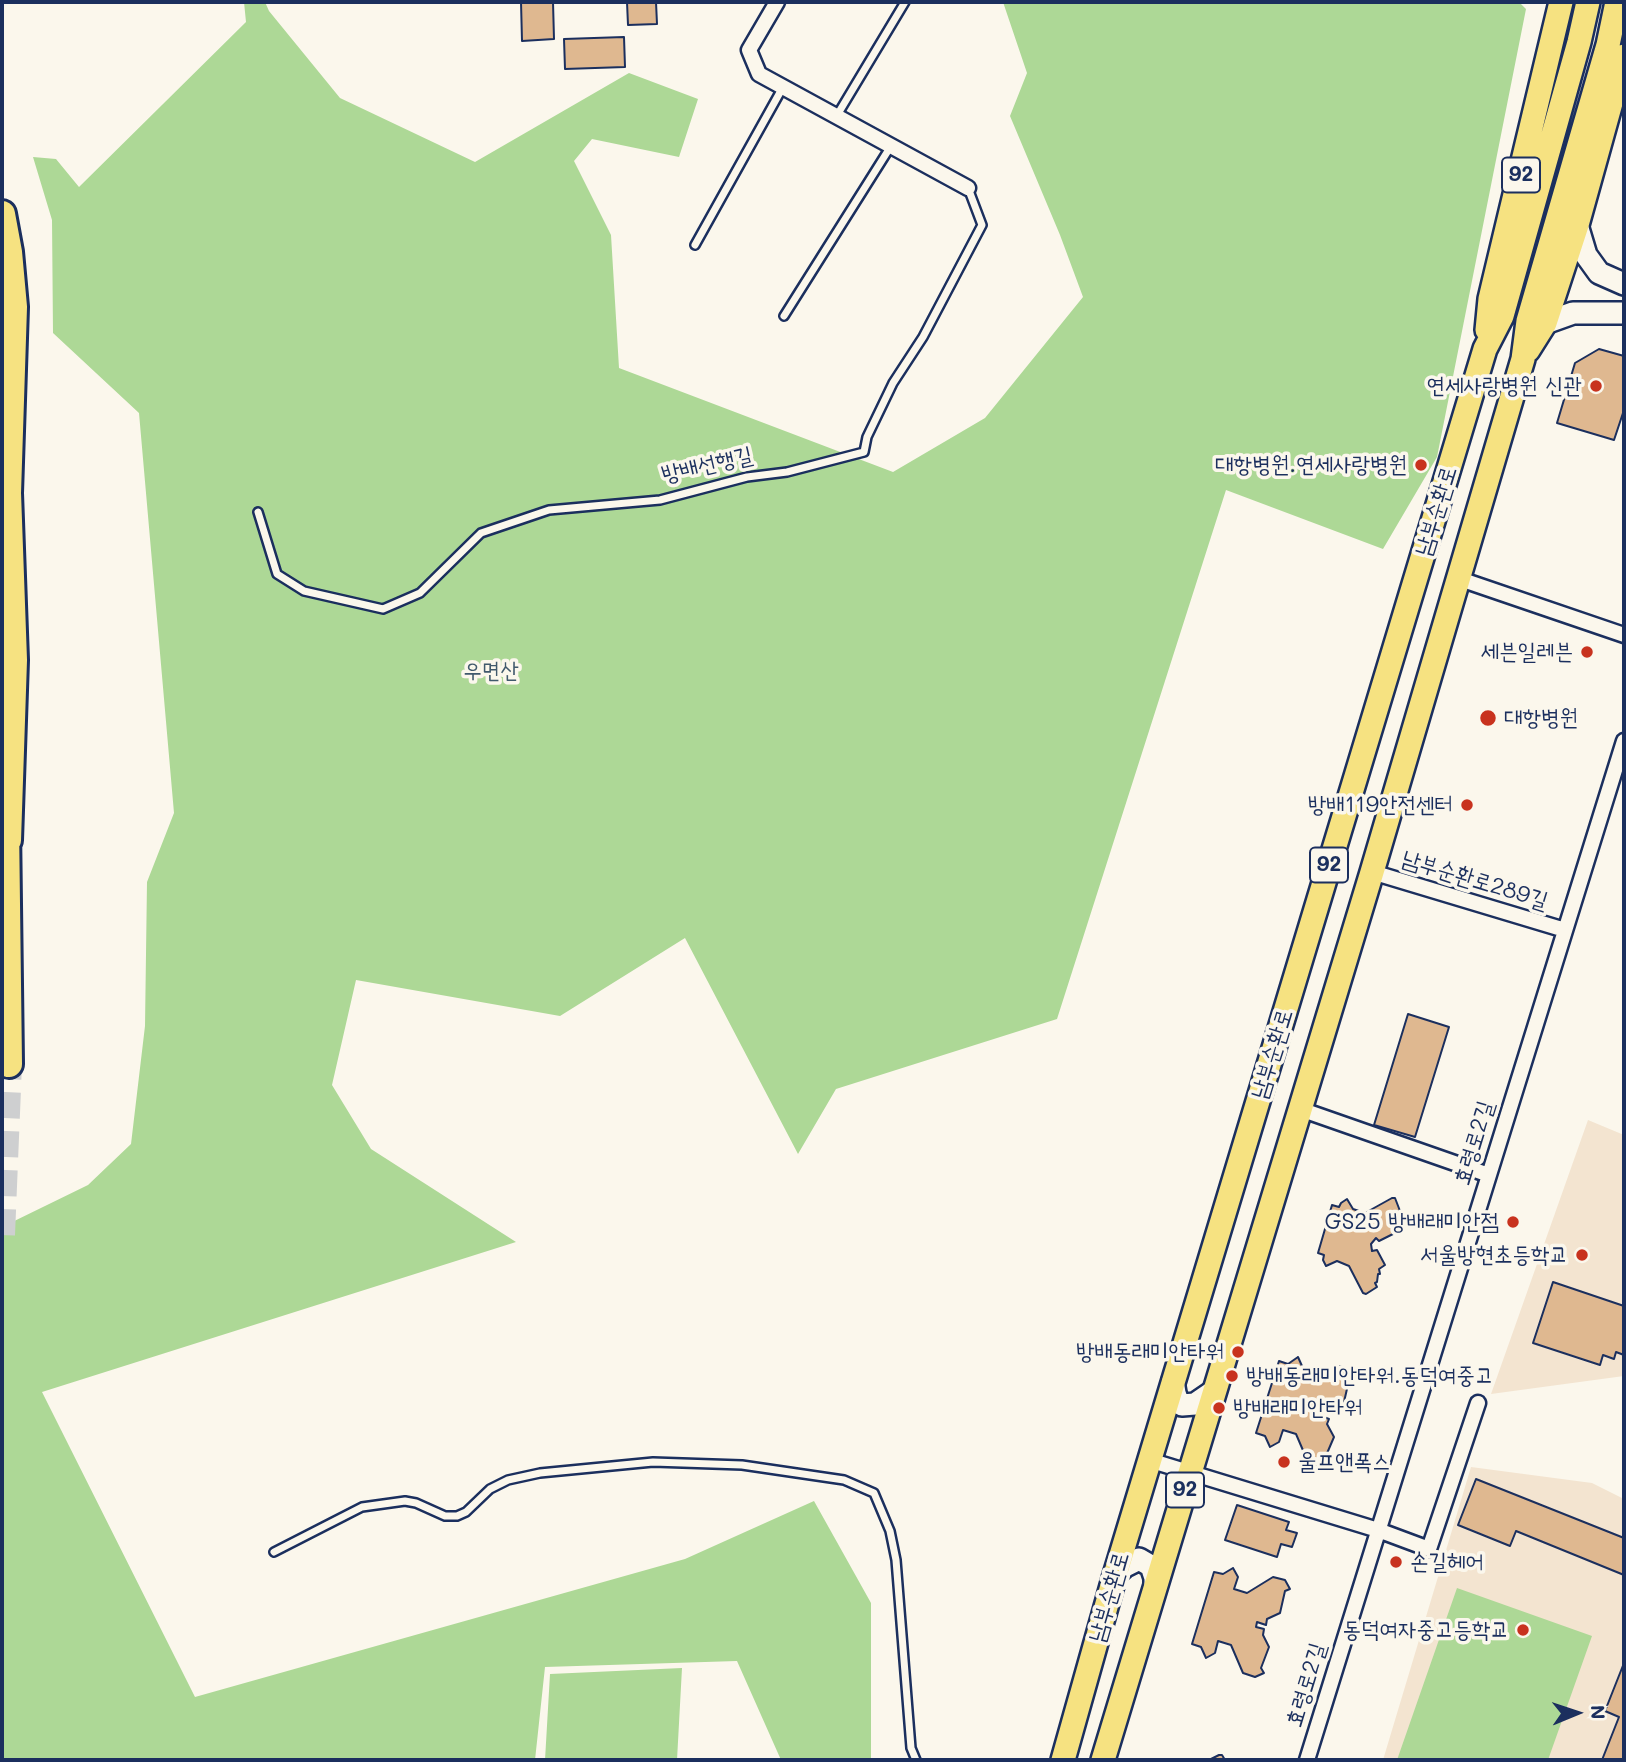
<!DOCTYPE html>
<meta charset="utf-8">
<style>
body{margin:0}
#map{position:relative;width:1626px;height:1762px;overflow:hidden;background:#fbf7ec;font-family:Mali,sans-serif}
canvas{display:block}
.frame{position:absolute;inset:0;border:4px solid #1b2f5e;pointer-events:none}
.north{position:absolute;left:1542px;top:1678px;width:70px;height:70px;-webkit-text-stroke:5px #fbf7ec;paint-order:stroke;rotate:88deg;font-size:19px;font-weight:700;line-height:28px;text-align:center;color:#1b2f5e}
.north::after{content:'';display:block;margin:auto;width:24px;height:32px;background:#1b2f5e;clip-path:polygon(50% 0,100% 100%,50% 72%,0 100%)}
</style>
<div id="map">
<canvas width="1626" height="1762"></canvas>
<div class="frame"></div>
<div class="north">N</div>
</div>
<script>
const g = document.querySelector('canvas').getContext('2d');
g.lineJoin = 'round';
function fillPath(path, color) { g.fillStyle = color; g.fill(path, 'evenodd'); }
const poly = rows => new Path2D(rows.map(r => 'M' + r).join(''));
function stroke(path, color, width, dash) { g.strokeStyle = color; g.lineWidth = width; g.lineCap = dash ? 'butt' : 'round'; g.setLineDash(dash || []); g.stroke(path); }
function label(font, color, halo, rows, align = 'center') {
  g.font = font + ' Mali,"Poor Story",sans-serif'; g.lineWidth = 7; g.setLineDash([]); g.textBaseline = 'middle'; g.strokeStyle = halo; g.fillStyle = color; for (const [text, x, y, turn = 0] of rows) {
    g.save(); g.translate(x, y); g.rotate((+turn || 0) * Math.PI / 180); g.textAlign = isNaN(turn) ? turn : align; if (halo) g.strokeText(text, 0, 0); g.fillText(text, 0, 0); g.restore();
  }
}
const built = poly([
 [1588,1120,1624,1135,1624,1376,1491,1394],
 [1471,1467,1592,1483,1624,1499,1624,1760,1383,1760]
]);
const green = poly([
 [244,2,265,2,269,11,340,98,475,162,629,73,698,99,679,157,592,139,574,161,611,235,619,368,893,472,985,418,1083,297,1060,235,1010,116,1027,73,1003,2,1519,2,1526,9,1437,457,1383,549,1226,490,1057,1019,836,1089,798,1154,685,938,560,1016,356,980,332,1085,371,1149,516,1242,42,1392,195,1697,685,1559,814,1501,871,1603,871,1760,781,1760,737,1661,545,1667,535,1760,2,1760,2,1227,88,1185,131,1144,145,1026,147,882,174,813,139,413,53,333,52,220,33,157,56,159,79,187,246,22],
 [1457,1588,1592,1636,1548,1760,1397,1760],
 [682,1668,677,1760,545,1760,550,1674]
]);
const building = poly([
 [521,2,553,2,554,39,522,41,521,2],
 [627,2,656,2,657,24,628,25,627,2],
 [624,37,625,67,565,69,564,39,624,37],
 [1599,349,1624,356,1624,410,1614,440,1557,423,1575,363,1599,349],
 [1408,1014,1449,1027,1415,1137,1374,1125,1408,1014],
 [1392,1198,1395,1198,1400,1211,1396,1213,1398,1215,1394,1222,1396,1223,1392,1227,1395,1233,1379,1241,1376,1238,1371,1244,1372,1251,1377,1250,1385,1265,1379,1269,1380,1274,1378,1274,1377,1282,1375,1283,1377,1287,1366,1294,1363,1293,1349,1266,1337,1261,1326,1266,1323,1260,1324,1255,1318,1253,1332,1205,1339,1207,1341,1203,1347,1199,1353,1209,1365,1213,1392,1198],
 [1553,1282,1624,1306,1624,1355,1616,1352,1614,1359,1603,1355,1600,1365,1533,1343,1553,1282],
 [1298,1357,1302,1366,1299,1378,1312,1383,1338,1366,1349,1369,1354,1378,1349,1380,1344,1402,1332,1409,1330,1414,1322,1412,1321,1416,1329,1419,1327,1424,1334,1437,1325,1458,1328,1462,1319,1467,1308,1462,1296,1434,1283,1430,1279,1442,1270,1447,1265,1436,1256,1433,1279,1361,1288,1364,1298,1357],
 [1476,1479,1624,1538,1624,1575,1516,1531,1510,1546,1458,1525,1476,1479],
 [1237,1505,1289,1522,1286,1530,1297,1533,1292,1547,1281,1544,1277,1557,1225,1540,1237,1505],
 [1233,1568,1238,1577,1234,1589,1247,1593,1273,1577,1285,1580,1290,1589,1285,1591,1280,1613,1267,1619,1266,1625,1257,1622,1256,1627,1264,1629,1263,1635,1269,1647,1261,1668,1264,1673,1255,1677,1243,1673,1231,1645,1218,1641,1215,1653,1206,1658,1201,1647,1192,1644,1214,1572,1223,1574,1233,1568],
 [1624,1663,1624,1760,1602,1760,1619,1717,1605,1711,1624,1663],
 [1219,1755,1222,1755,1225,1760,1209,1760,1219,1755]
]);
const highwayTunnel = poly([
 [2,1235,9,1064]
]);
const lane = poly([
 [836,117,905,2],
 [695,245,783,87],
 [784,316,891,146],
 [258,512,277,574,304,591,383,609,420,593,481,533,549,510,660,500,747,477,787,472,864,452,867,437,893,383,923,337,982,225,968,188],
 [274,1552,362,1507,405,1501,416,1503,445,1516,457,1516,466,1512,490,1489,508,1480,540,1473,653,1462,742,1465,844,1480,874,1493,890,1531,896,1560,911,1748,916,1760]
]);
const street = poly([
 [777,2,749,50,759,74,968,188],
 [1457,578,1624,635],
 [1372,872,1565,930],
 [1300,1109,1489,1175],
 [1149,1460,1378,1530,1429,1549,1478,1403],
 [1307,1760,1624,741]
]);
const secondary = poly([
 [1577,225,1586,255,1599,273,1624,284],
 [1545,323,1573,313,1624,313],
 [1173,1381,1175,1393,1178,1402,1182,1405,1195,1404,1214,1391],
 [1115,1575,1125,1566,1139,1559,1151,1566,1155,1578,1155,1589]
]);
const primary = poly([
 [1487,330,1490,299,1561,2],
 [1528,350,1545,323,1577,225,1624,56],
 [1063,1760,1115,1575,1485,349,1502,316,1579,42,1588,2],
 [1103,1760,1372,872,1523,359,1528,321,1608,45,1617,2]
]);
const highway = poly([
 [2,214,9,252,14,307,8,493,14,660,8,840],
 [6,824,9,1064]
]);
const markers = [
 [1596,386,7,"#c8321e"],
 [1421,465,7,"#c8321e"],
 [1587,652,7,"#c8321e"],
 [1488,718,9,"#c8321e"],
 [1467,805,7,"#c8321e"],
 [1513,1222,7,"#c8321e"],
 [1582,1255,7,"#c8321e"],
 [1238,1352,7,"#c8321e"],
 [1232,1376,7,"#c8321e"],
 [1219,1408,7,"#c8321e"],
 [1284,1462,7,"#c8321e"],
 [1396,1562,7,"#c8321e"],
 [1523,1630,7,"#c8321e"]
];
const shields = [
 [1521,175,38],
 [1329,865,38],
 [1185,1490,38]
];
const shieldNames = [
 ["92",1521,175],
 ["92",1329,865],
 ["92",1185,1490]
];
const poiNames = [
 ["연세사랑병원 신관",1582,386],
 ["대항병원.연세사랑병원",1407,465],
 ["세븐일레븐",1573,652],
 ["대항병원",1504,718,"left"],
 ["방배119안전센터",1453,805],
 ["GS25 방배래미안점",1499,1222],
 ["서울방현초등학교",1568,1255],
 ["방배동래미안타워",1224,1352],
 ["방배동래미안타워.동덕여중고",1246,1376,"left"],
 ["방배래미안타워",1233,1408,"left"],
 ["울프앤폭스",1298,1462,"left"],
 ["손길헤어",1410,1562,"left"],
 ["동덕여자중고등학교",1509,1630]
];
const streetNames = [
 ["방배선행길",707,465,-13],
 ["남부순환로",1436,511,-73],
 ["남부순환로289길",1475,880,17],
 ["남부순환로",1272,1054,-73],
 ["효령로2길",1474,1143,-73],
 ["남부순환로",1109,1597,-74],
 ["효령로2길",1306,1685,-73]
];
const parkNames = [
 ["우면산",491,671]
];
fillPath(built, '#f3e4d0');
fillPath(green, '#add896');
fillPath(building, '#dfb890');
stroke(building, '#1b2f5e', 2);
stroke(highwayTunnel, '#cecfd0', 26, [26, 13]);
stroke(lane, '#1b2f5e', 12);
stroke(street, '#1b2f5e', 19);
stroke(secondary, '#1b2f5e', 26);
stroke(primary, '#1b2f5e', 28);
stroke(highway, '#1b2f5e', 32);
stroke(lane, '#fbf7ec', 7);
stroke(street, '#fbf7ec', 14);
stroke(secondary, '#fbf7ec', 21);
stroke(primary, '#f6e281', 23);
stroke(highway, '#f6e281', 26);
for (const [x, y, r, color] of markers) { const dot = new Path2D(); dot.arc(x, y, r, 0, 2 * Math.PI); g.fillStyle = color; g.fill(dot); stroke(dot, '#fbf7ec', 2.5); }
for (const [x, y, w] of shields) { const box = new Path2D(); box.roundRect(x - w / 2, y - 17.5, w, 35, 5); g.fillStyle = '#fbf7ec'; g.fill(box); stroke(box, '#1b2f5e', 2); }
label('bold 21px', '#1b2f5e', null, shieldNames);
label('23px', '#1b2f5e', '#fbf7ec', poiNames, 'right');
label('23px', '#1b2f5e', '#fbf7ec', streetNames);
label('23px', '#40596c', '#fbf7ec', parkNames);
</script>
